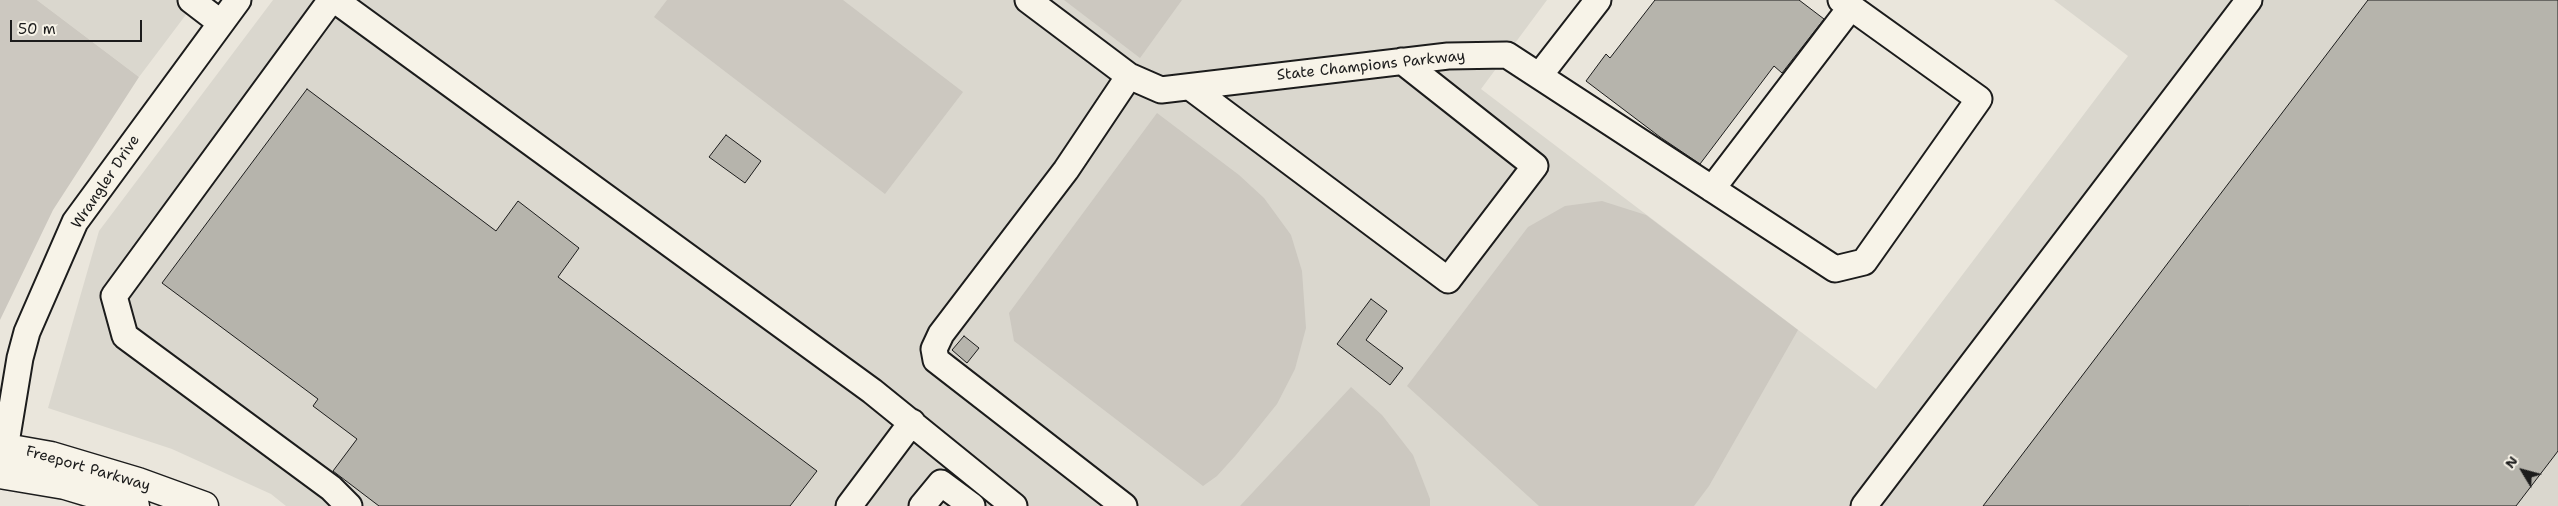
<!DOCTYPE html>
<style>
body{margin:0}
#map{position:relative;width:2558px;height:506px;overflow:hidden;background:#eae6dc;font-family:"Shantell Sans",sans-serif}
canvas{display:block}
.north{position:absolute;left:2498px;top:446px;width:50px;height:50px;-webkit-text-stroke:4px #f7f3e8;paint-order:stroke;rotate:307deg;font-size:14px;font-weight:700;line-height:20px;text-align:center;color:#1c1c1c}
.north::after{content:'';display:block;margin:auto;width:18px;height:22px;background:#1c1c1c;clip-path:polygon(50% 0,100% 100%,50% 72%,0 100%)}
.scale{position:absolute;left:10px;top:20px;width:132px;height:22px;box-sizing:border-box;border:2px solid #1c1c1c;border-top:0;padding-left:6px;font-size:15px;line-height:18px;white-space:nowrap;color:#1c1c1c;-webkit-text-stroke:4px #f7f3e8;paint-order:stroke}
</style>
<div id="map">
<canvas width="2558" height="506"></canvas>
<div class="north">N</div>
<div class="scale">50 m</div>
</div>
<script>
const g = document.querySelector('canvas').getContext('2d');
g.lineJoin = 'round';
function fillPath(path, color) { g.fillStyle = color; g.fill(path, 'evenodd'); }
const poly = rows => new Path2D(rows.map(r => 'M' + r).join(''));
function stroke(path, color, width, dash) { g.strokeStyle = color; g.lineWidth = width; g.lineCap = dash ? 'butt' : 'round'; g.setLineDash(dash || []); g.stroke(path); }
function label(font, color, halo, rows, align = 'center') {
  g.font = font + ' "Shantell Sans",sans-serif'; g.lineWidth = 4; g.setLineDash([]); g.textBaseline = 'middle'; g.strokeStyle = halo; g.fillStyle = color; for (const [text, x, y, turn = 0] of rows) {
    g.save(); g.translate(x, y); g.rotate((+turn || 0) * Math.PI / 180); g.textAlign = isNaN(turn) ? turn : align; if (halo) g.strokeText(text, 0, 0); g.fillText(text, 0, 0); g.restore();
  }
}
const built = poly([
 [37,0,197,0,139,77],
 [273,0,1547,0,1481,89,1876,389,2128,56,2054,0,2558,0,2558,506,286,506,271,494,172,449,48,408,99,231]
]);
const green = poly([
 [0,0,37,0,139,77,53,210,0,320],
 [667,0,843,0,963,92,885,194,654,17],
 [1064,0,1182,0,1140,58],
 [1157,113,1239,175,1264,198,1291,235,1302,271,1306,328,1295,369,1277,404,1236,455,1217,476,1203,486,1014,341,1009,313],
 [1602,201,1646,215,1798,330,1709,486,1694,506,1539,506,1407,386,1528,227,1565,206],
 [1351,387,1382,415,1413,455,1430,499,1430,506,1240,506]
]);
const building = poly([
 [1655,0,1799,0,1824,19,1782,73,1774,66,1700,164,1660,137,1586,81,1606,54,1610,58,1655,0],
 [2368,0,2558,0,2558,451,2516,506,1983,506,2368,0],
 [307,89,496,231,518,201,579,248,558,277,817,471,790,506,379,506,333,471,357,439,313,406,318,399,162,283,307,89],
 [726,135,761,161,745,183,709,157,726,135],
 [1371,299,1387,311,1366,340,1403,368,1390,385,1337,344,1371,299],
 [964,336,979,348,967,363,952,350,964,336]
]);
const minor = poly([
 [191,0,221,23],
 [331,0,114,296,125,336,331,488,349,506],
 [335,0,872,391,1014,506],
 [1028,0,1129,76,1161,90,1448,56,1507,55,1835,269,1864,262,1979,99,1841,0],
 [1539,76,1598,0],
 [1190,87,1448,280,1535,166,1402,61],
 [1712,189,1851,7],
 [2,467,20,358,27,332,75,222,238,0],
 [849,506,912,422],
 [922,506,941,483,972,506],
 [1124,506,936,360,934,349,941,334,1066,170,1129,76],
 [1864,506,2249,0]
]);
const major = poly([
 [0,447,51,456,138,482,204,506],
 [0,474,65,485,135,506]
]);
const streetNames = [
 ["State Champions Parkway",1371,66,-6],
 ["Wrangler Drive",106,182,-56],
 ["Freeport Parkway",88,469,16]
];
fillPath(built, '#dad7ce');
fillPath(green, '#ccc8c0');
fillPath(building, '#b6b4ac');
stroke(building, '#1c1c1c', 1);
stroke(minor, '#1c1c1c', 29);
stroke(major, '#1c1c1c', 31);
stroke(minor, '#f7f3e8', 25);
stroke(major, '#f7f3e8', 28);
label('15px', '#1c1c1c', '#f7f3e8', streetNames);
</script>
